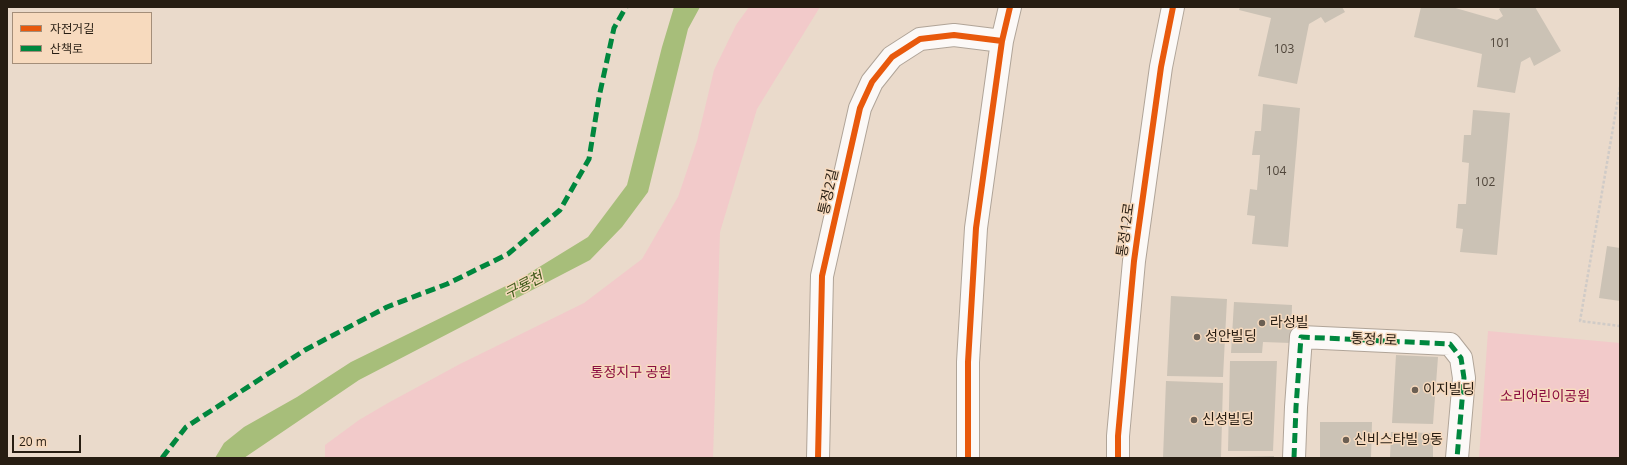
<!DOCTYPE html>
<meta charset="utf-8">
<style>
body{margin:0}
#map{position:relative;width:1627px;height:465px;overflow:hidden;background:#eadacb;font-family:"Open Sans","Noto Sans KR",sans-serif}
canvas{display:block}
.frame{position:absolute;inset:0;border:8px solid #271d12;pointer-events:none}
.legend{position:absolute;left:12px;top:12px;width:140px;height:52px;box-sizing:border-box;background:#f7dabe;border:1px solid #a48e79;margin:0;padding:5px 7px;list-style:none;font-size:12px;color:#271d12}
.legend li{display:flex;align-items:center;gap:8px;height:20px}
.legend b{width:20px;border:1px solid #a48e79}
.scale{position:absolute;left:12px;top:435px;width:69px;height:18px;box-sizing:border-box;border:2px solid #271d12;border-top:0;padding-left:5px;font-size:12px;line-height:14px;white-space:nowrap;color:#271d12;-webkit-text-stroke:3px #f7dabe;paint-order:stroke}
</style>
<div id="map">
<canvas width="1627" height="465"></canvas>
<div class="frame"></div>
<ul class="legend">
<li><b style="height:5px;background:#e8590c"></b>자전거길</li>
<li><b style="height:5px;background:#00873e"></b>산책로</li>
</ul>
<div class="scale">20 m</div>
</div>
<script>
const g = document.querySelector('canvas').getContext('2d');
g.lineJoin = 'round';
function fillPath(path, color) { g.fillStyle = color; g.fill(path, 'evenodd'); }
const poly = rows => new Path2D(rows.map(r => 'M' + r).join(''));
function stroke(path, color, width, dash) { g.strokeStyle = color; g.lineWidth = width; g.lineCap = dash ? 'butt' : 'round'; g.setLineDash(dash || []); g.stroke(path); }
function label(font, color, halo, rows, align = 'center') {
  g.font = font + ' "Open Sans","Noto Sans KR",sans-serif'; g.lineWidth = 3; g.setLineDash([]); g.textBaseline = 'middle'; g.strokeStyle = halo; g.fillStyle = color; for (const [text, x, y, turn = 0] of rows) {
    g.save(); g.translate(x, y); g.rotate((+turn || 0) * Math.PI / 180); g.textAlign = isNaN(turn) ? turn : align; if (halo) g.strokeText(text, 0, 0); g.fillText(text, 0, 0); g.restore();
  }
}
const green = poly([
 [749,7,820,7,757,109,720,232,713,458,325,458,325,445,359,420,388,403,460,364,584,303,642,259,678,197,697,141,714,70,736,25],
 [1488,331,1620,343,1620,458,1479,458]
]);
const water = poly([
 [674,7,700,7,688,29,648,192,622,227,590,260,359,380,244,458,215,458,224,443,244,427,297,397,351,362,518,280,588,237,627,185,662,47]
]);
const building = poly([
 [1240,7,1342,7,1345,12,1325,23,1321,17,1309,24,1297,84,1258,76,1271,18,1239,10],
 [1421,7,1452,7,1497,20,1503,16,1499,9,1502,7,1535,7,1561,51,1534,66,1530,57,1521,62,1515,93,1477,87,1482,54,1414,37],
 [1263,104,1300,108,1288,247,1252,244,1255,216,1247,215,1250,189,1257,190,1260,155,1252,155,1255,131,1261,131],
 [1473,110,1510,113,1497,255,1460,252,1463,229,1456,228,1458,204,1466,204,1469,163,1462,162,1464,135,1471,135],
 [1607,246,1620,248,1620,301,1599,298],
 [1171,296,1227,299,1223,377,1167,376],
 [1234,302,1292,305,1291,343,1263,342,1262,353,1231,353],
 [1396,355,1438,357,1433,424,1392,423],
 [1230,361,1277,361,1273,451,1228,451],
 [1166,381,1223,383,1221,458,1163,458],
 [1320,422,1372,422,1371,458,1320,458],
 [1391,432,1433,433,1433,458,1390,458],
 [1274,456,1274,458,1233,458,1233,457]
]);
const path = poly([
 [1620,87,1580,321,1620,326]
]);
const street = poly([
 [818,458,822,276,860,108,872,82,892,57,920,39,954,35,1002,41],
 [968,458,968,362,976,228,1002,41,1010,7],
 [1118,458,1118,436,1134,261,1161,67,1173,7],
 [1294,458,1296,407,1301,337,1450,344,1461,358,1464,378,1457,458]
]);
const quiet = poly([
 [162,458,186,427,305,350,387,307,447,284,508,254,560,210,589,159,599,97,614,28,626,7],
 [1294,458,1296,407,1301,337,1450,344,1461,358,1464,378,1457,458]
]);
const cycleway = poly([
 [818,458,822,276,860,108,872,82,892,57,920,39,954,35,1002,41],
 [968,458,968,362,976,228,1002,41,1010,7],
 [1118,458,1118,436,1134,261,1161,67,1173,7]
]);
const markers = [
 [1262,323,4,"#6b5f53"],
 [1197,337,4,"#6b5f53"],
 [1415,390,4,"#6b5f53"],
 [1194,420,4,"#6b5f53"],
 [1346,440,4,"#6b5f53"]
];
const numberNames = [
 ["101",1500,44],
 ["103",1284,50],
 ["104",1276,172],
 ["102",1485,183]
];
const streetNames = [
 ["통정2길",829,192,-77],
 ["통정12로",1126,230,-82],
 ["통정1로",1374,340,3]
];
const poiNames = [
 ["라성빌",1270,323],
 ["성안빌딩",1205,337],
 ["이지빌딩",1423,390],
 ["신성빌딩",1202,420],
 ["신비스타빌 9동",1354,440]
];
const parkNames = [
 ["통정지구 공원",631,373],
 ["소리어린이공원",1545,397]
];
const waterNames = [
 ["구룡천",524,286,-27]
];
fillPath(green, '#f2caca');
fillPath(water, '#a7be7a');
fillPath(building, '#cbc2b5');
stroke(street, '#b0a498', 24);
stroke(path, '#d0cbc7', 2.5, [3, 2]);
stroke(street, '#fcf9f7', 22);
stroke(quiet, '#00873e', 5, [10, 5]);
stroke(cycleway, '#e8590c', 6);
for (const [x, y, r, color] of markers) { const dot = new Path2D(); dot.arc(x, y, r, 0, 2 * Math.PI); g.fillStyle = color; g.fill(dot); stroke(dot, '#f7dabe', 1.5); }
label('12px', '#50463b', null, numberNames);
label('14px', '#271d12', '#f7dabe', streetNames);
label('14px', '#271d12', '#f7dabe', poiNames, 'left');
label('14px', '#8b0e40', '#f7dabe', parkNames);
label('italic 15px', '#425c1c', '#f7dabe', waterNames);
</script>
